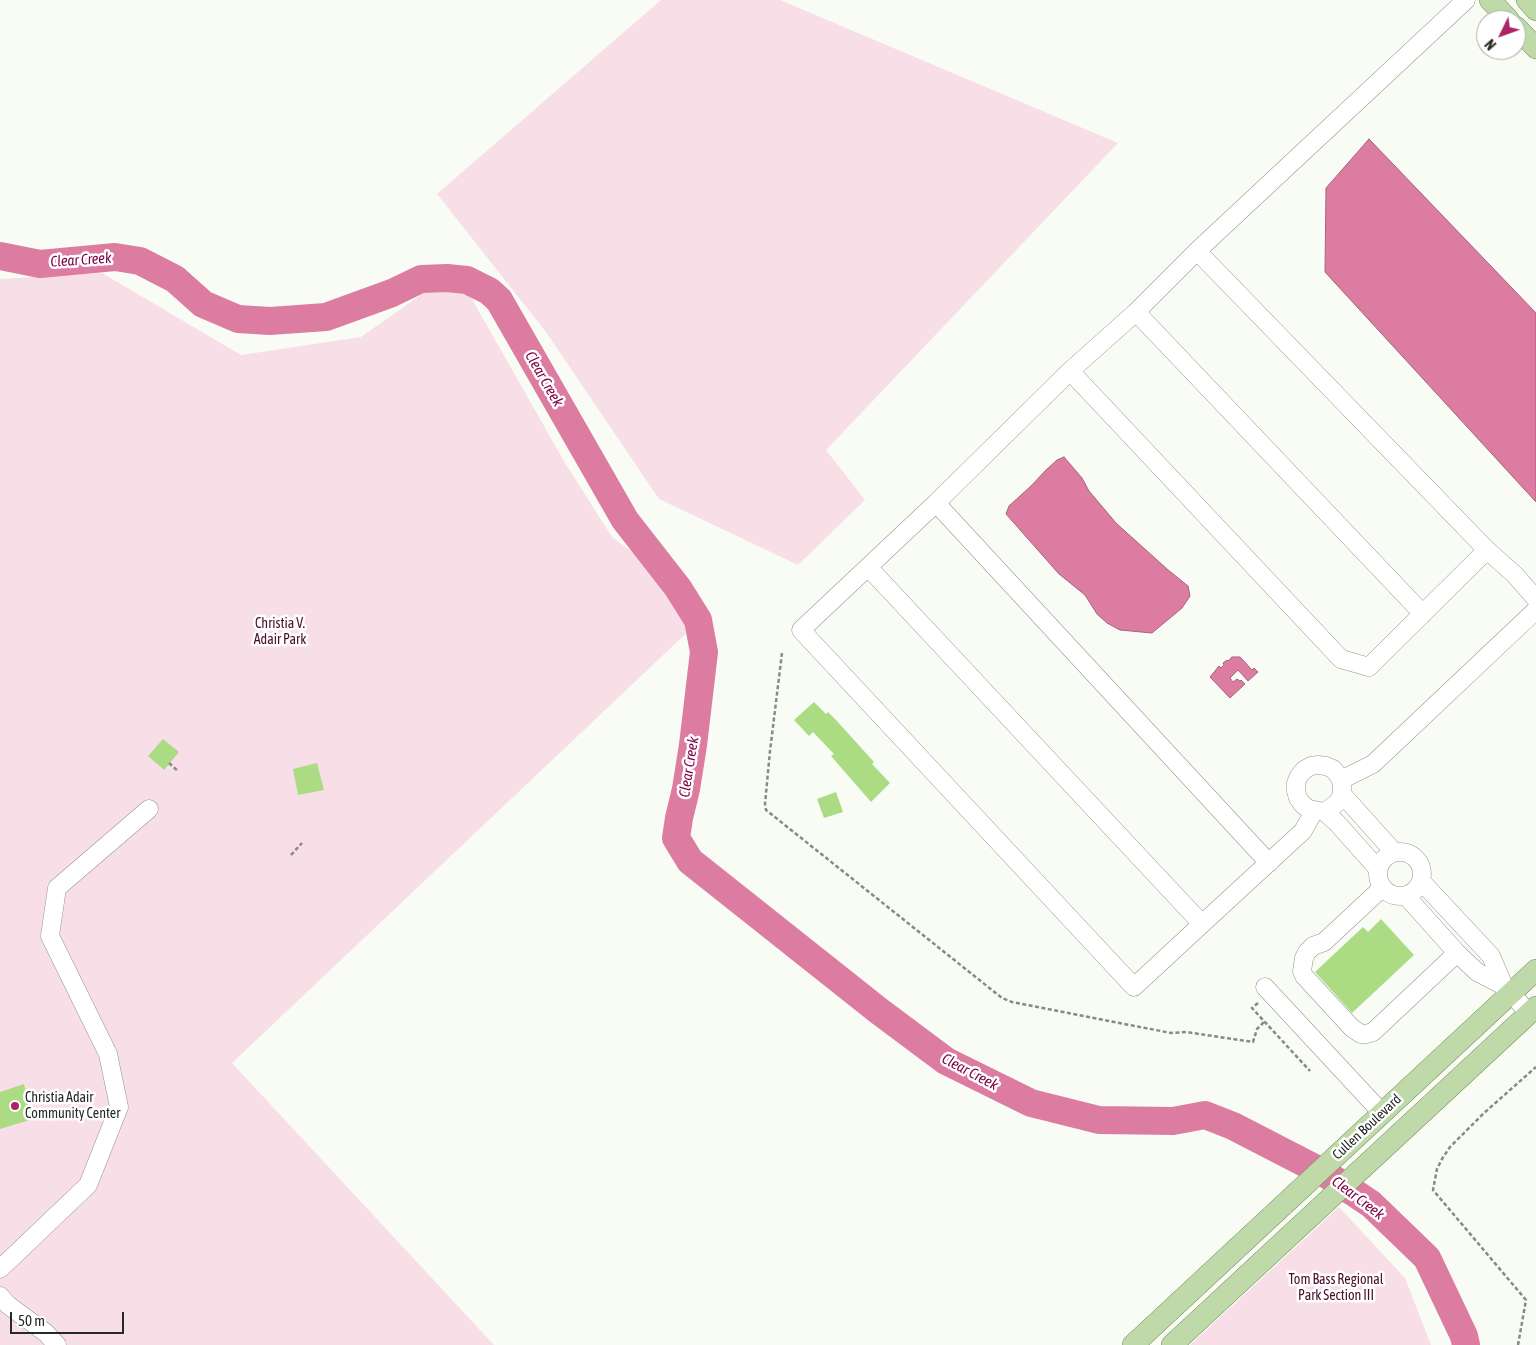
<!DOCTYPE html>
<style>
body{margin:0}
#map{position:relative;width:1536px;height:1345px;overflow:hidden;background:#f8fcf5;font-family:"Asap Condensed",sans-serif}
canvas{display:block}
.north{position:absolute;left:1476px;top:10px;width:50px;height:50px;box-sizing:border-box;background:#fff;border:1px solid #a9a9a8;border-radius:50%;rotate:228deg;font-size:14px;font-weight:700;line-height:20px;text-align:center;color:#272926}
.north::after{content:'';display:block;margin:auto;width:18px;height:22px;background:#ac2366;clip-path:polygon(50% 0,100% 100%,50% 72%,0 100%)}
.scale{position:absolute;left:10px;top:1312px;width:114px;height:22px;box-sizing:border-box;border:2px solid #272926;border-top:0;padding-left:6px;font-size:15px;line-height:18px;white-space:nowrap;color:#272926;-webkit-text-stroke:4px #fff;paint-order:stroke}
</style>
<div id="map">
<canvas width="1536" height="1345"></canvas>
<div class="north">N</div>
<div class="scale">50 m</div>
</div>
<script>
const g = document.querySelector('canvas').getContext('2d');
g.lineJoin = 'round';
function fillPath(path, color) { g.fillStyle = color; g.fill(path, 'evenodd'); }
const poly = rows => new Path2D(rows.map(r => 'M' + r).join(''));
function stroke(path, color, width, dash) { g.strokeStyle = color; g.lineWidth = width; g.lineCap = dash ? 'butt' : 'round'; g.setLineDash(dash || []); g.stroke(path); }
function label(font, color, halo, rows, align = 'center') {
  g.font = font + ' "Asap Condensed",sans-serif'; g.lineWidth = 5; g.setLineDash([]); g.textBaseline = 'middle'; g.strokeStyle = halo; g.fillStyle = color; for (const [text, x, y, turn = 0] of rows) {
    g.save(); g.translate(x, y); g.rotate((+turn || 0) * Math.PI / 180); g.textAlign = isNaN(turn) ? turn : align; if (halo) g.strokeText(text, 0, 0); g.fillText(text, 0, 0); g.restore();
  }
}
const green = poly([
 [661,0,780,0,1118,143,826,450,865,500,798,565,659,499,546,332,437,194],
 [102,273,241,355,361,337,428,290,464,285,565,463,612,537,659,572,696,624,232,1063,494,1345,0,1345,0,279],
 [1339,1207,1405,1278,1431,1345,1190,1345]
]);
const water = poly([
 [1369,139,1536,313,1536,502,1325,272,1326,188,1369,139],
 [1064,457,1082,478,1089,491,1116,523,1167,569,1188,586,1190,596,1182,608,1152,633,1120,630,1107,623,1097,614,1085,595,1059,574,1006,514,1009,506,1031,486,1046,470,1057,460,1064,457],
 [1232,657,1240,657,1252,670,1254,668,1258,672,1248,681,1238,670,1230,678,1233,682,1237,679,1240,681,1241,680,1245,684,1230,698,1210,677,1219,666,1221,668,1224,665,1223,663,1227,660,1228,661,1232,657]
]);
const river = poly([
 [0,256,40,264,115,257,140,261,175,279,203,304,238,319,270,321,326,317,392,293,421,279,447,278,467,280,489,291,499,300,625,520,678,588,698,620,704,652,693,745,686,789,679,818,676,838,690,861,879,1011,946,1061,1031,1103,1099,1120,1173,1121,1205,1115,1233,1126,1326,1174,1371,1204,1427,1258,1464,1336,1466,1345]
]);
const building = poly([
 [814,702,826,714,828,712,836,720,874,762,872,764,890,783,871,802,831,756,834,754,813,732,809,736,794,720],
 [163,739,179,752,164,770,148,756],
 [317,763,324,790,298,795,293,769],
 [836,792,843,812,824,818,817,799],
 [1381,919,1414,955,1352,1013,1315,972,1363,927,1368,932],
 [24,1084,33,1119,0,1129,0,1092]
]);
const path = poly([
 [782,653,770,751,765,804,766,810,1002,998,1012,1002,1171,1033,1186,1032,1253,1042,1257,1029,1264,1022],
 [169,763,178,771],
 [291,855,302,843],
 [1258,1003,1252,1008,1310,1071],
 [1518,1345,1526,1300,1433,1190,1437,1169,1442,1159,1450,1147,1484,1113,1536,1067]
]);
const minor = poly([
 [1197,251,1466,0],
 [1136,312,1423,614],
 [936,503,1070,371],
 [1487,550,1369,667,1341,659,1070,371,1136,312,1197,251,1487,550,1515,575,1536,599],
 [868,567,1202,924],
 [1341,780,1373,764,1536,610],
 [1342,794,1394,852],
 [1325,812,1337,803,1341,797,1342,789,1342,782,1338,775,1333,769,1326,766,1318,765,1311,766,1304,770,1299,776,1296,783,1296,791,1298,798,1303,805,1309,809,1325,812,1337,823,1378,869],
 '1378 874a22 22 0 1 1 44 0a22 22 0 1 1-44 0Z',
 [1269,863,936,503,801,630,1134,987,1202,924,1303,831,1314,811],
 [1421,881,1491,956,1504,986,1529,1013],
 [1382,888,1324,942,1313,946,1307,952,1304,958,1302,971,1304,976,1352,1028,1361,1034,1366,1034,1373,1032,1457,953],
 [1406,896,1457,953,1477,972,1504,986],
 [1265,987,1382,1113],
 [0,1269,88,1185,119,1107,108,1054,50,936,57,888,149,809],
 [0,1296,8,1305,46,1333,57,1345]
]);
const major = poly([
 [1490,0,1509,20],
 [1527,0,1536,10],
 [1516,27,1536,48],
 [1133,1345,1536,970],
 [1172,1345,1536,1007]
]);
const markers = [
 [15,1106,5,"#ac2366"]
];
const parkNames = [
 ["Christia V.",280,624],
 ["Adair Park",280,640],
 ["Tom Bass Regional",1336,1280],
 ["Park Section III",1336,1296]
];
const poiNames = [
 ["Christia Adair",25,1098],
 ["Community Center",25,1114]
];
const streetNames = [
 ["Cullen Boulevard",1367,1127,-43]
];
const waterNames = [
 ["Clear Creek",81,260,-4],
 ["Clear Creek",544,379,60],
 ["Clear Creek",689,767,-81],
 ["Clear Creek",970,1072,28],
 ["Clear Creek",1358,1198,37]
];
fillPath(green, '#f8dee6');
fillPath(water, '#dd7ca1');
stroke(water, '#a6637c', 1);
stroke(river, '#dd7ca1', 28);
fillPath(building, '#abdc83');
stroke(minor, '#939791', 19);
stroke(major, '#6e8a56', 22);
stroke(path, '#878a85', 2.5, [4, 2.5]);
stroke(minor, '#fff', 18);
stroke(major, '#bfd9a9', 21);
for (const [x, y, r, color] of markers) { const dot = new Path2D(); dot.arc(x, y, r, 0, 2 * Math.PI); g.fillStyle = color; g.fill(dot); stroke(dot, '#fff', 2); }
label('14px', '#4a0e2a', '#fff', parkNames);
label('14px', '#272926', '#fff', poiNames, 'left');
label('14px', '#272926', '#fff', streetNames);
label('italic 15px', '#800547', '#fff', waterNames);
</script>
